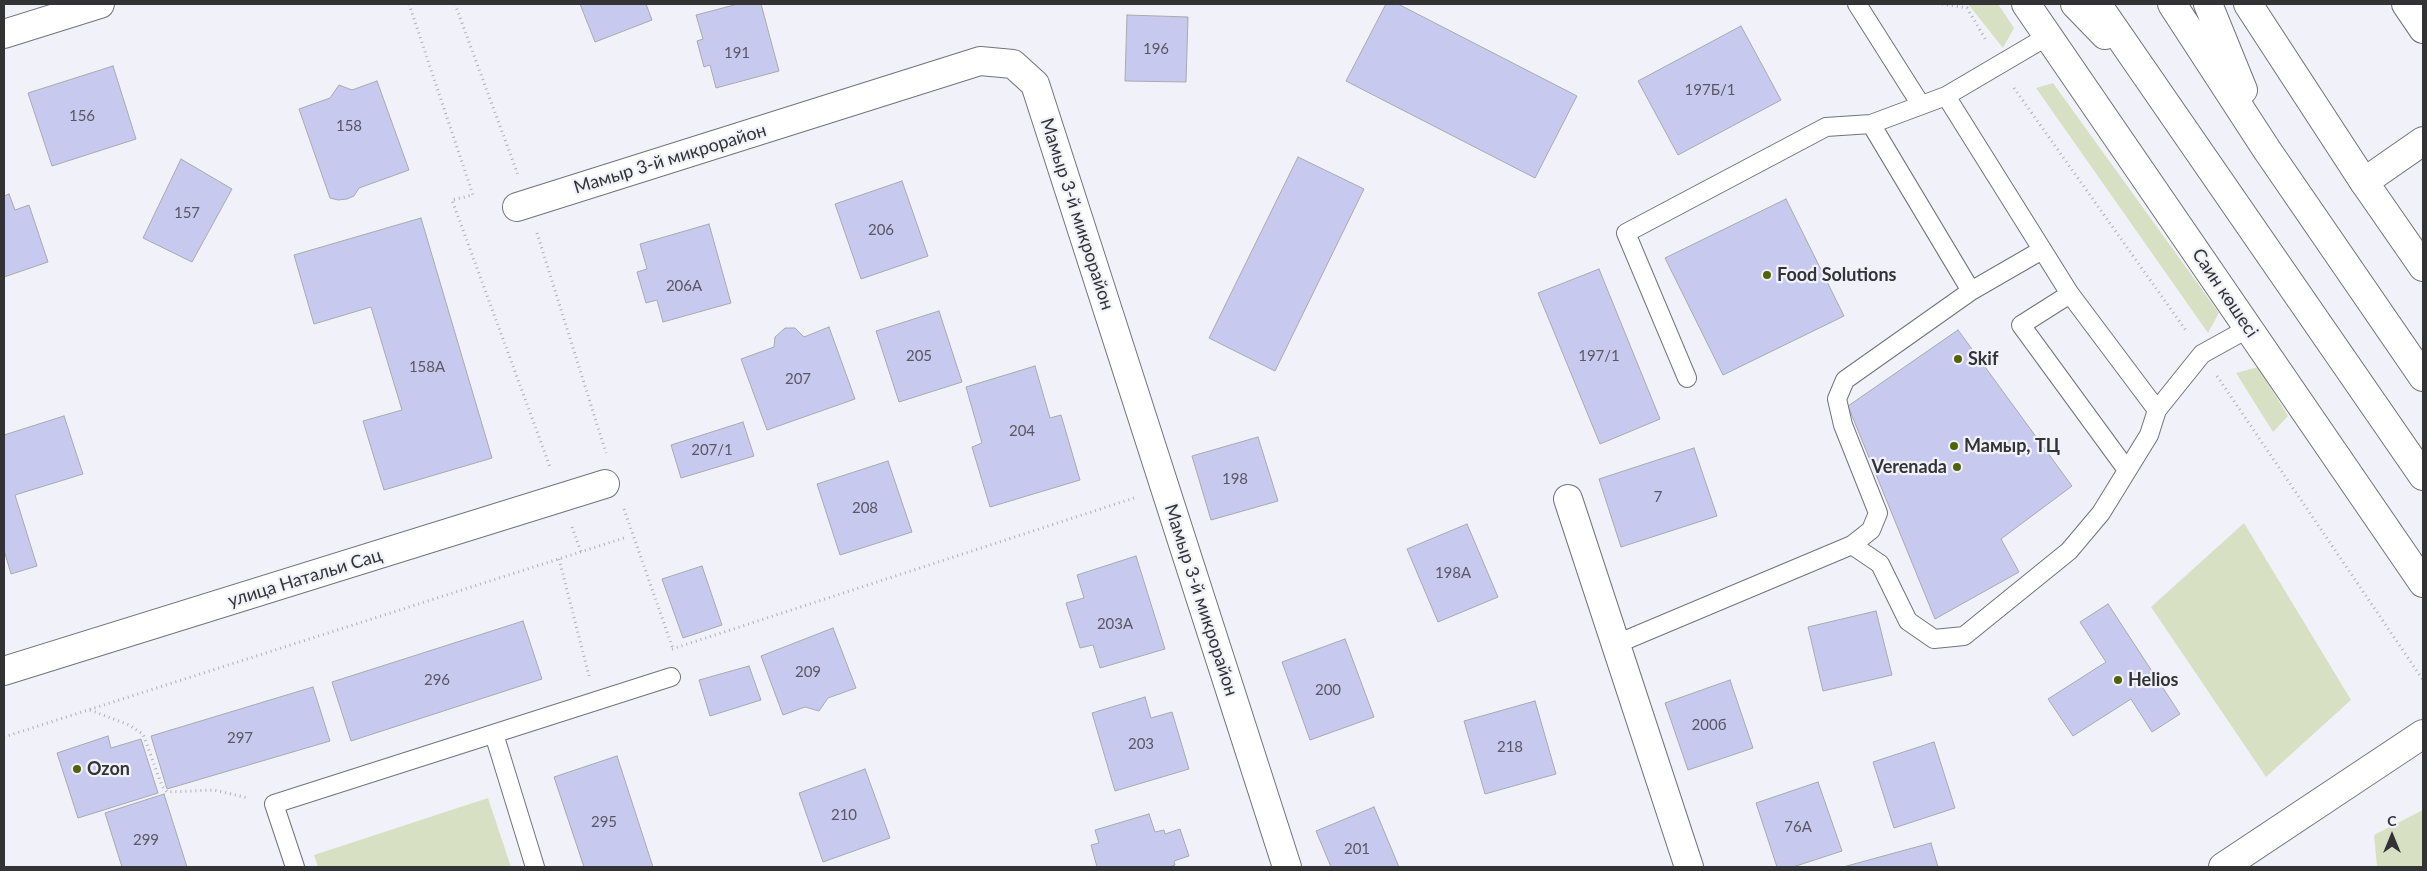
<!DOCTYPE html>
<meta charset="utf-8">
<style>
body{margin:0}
#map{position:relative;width:2427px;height:871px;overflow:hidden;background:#f1f2f9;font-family:Lato,sans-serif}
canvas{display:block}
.frame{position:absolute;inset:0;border:5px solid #333336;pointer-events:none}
.north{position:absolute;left:2367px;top:811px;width:50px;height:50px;-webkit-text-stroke:4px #f1f2f9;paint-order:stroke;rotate:0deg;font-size:14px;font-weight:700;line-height:20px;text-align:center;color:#333336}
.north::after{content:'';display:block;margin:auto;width:18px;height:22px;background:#333336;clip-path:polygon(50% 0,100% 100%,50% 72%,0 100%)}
</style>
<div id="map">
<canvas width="2427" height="871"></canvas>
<div class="frame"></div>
<div class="north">С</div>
</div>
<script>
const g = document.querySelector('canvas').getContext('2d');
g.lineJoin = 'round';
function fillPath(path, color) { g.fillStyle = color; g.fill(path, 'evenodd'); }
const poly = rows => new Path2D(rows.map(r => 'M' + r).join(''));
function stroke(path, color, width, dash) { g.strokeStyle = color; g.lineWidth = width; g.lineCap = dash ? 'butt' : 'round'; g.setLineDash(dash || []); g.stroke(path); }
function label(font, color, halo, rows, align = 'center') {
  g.font = font + ' Lato,sans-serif'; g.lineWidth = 4.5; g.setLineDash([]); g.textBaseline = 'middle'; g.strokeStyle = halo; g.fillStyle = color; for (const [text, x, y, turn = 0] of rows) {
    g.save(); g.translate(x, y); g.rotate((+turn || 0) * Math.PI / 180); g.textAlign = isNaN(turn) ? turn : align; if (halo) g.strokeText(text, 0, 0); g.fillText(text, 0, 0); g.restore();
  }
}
const green = poly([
 [1968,4,1998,4,2014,28,2003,48],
 [2053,83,2219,313,2208,333,2036,88],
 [2258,367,2288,416,2273,432,2236,373],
 [2244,523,2351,700,2266,777,2151,607],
 [488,798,511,867,318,867,314,855],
 [2423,810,2423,867,2377,867,2374,835]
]);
const building = poly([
 [580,4,646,4,652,20,595,42,580,4],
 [738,4,761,4,779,71,716,88,710,65,704,67,697,41,703,39,696,15,738,4],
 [1386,4,1398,4,1577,96,1535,178,1346,81,1386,4],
 [1127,15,1188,17,1186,82,1125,81,1127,15],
 [1741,26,1781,100,1678,155,1638,81,1741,26],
 [113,66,136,139,52,166,28,93,113,66],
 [377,81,409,170,359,188,354,196,347,199,338,200,330,198,299,109,330,98,339,85,352,90,377,81],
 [1298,157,1364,189,1275,371,1209,338,1298,157],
 [181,159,232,189,192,262,143,238,181,159],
 [902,181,928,256,861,279,835,204,902,181],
 [9,194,15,210,29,205,48,262,4,277,4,196,9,194],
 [1786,199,1844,316,1723,375,1665,258,1786,199],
 [421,218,492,458,384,490,363,421,402,410,371,307,314,324,294,255,421,218],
 [709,224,731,303,663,322,657,300,646,303,637,272,647,269,640,244,709,224],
 [1599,269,1660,419,1600,444,1538,293,1599,269],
 [939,311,962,382,899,402,876,331,939,311],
 [829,327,855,399,767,430,741,359,774,347,775,337,785,328,795,328,804,337,829,327],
 [1958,330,2072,486,2001,539,2019,572,1935,619,1848,406,1958,330],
 [1035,366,1050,418,1061,415,1080,480,990,507,972,447,982,443,966,387,1035,366],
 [64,416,83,474,15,495,37,566,11,574,4,550,4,435,64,416],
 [743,422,754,456,681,478,671,445,743,422],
 [1258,437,1278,501,1211,520,1192,456,1258,437],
 [1694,448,1717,516,1621,547,1599,479,1694,448],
 [888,461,912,532,840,555,817,484,888,461],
 [1467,524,1498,597,1438,622,1407,549,1467,524],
 [1136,556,1165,649,1100,668,1093,645,1080,648,1066,603,1084,598,1077,575,1136,556],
 [702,566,722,625,683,638,662,579,702,566],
 [2108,604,2180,714,2152,732,2131,699,2073,736,2048,699,2106,662,2080,622,2108,604],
 [1876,611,1892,675,1823,691,1808,627,1876,611],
 [523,621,542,679,351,741,332,682,523,621],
 [833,628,856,688,828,698,819,711,805,707,783,715,761,656,833,628],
 [1345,639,1374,717,1310,740,1282,662,1345,639],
 [749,666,761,700,710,716,699,680,749,666],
 [1730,680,1753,748,1688,770,1665,703,1730,680],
 [313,687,330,741,167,789,151,736,313,687],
 [1145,697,1151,718,1172,712,1189,769,1115,791,1092,713,1145,697],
 [1535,701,1556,774,1485,794,1464,721,1535,701],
 [108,736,111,748,141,739,158,793,78,818,57,753,108,736],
 [1934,742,1955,808,1894,828,1873,762,1934,742],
 [617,756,653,867,584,867,554,777,617,756],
 [865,769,890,838,823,862,799,793,865,769],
 [1818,782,1842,851,1793,867,1777,867,1756,803,1818,782],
 [164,794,187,867,122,867,105,813,164,794],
 [1374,807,1399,867,1331,867,1316,831,1374,807],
 [1149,814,1155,832,1164,830,1165,834,1180,829,1189,856,1174,861,1175,865,1169,867,1097,867,1091,845,1099,843,1095,830,1149,814],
 [1931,843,1938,867,1843,867,1931,843]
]);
const path = poly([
 [409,4,473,195,452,200,550,467],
 [455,4,518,175],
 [1942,4,1967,8,1987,42],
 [2014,88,2187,332],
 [537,233,606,453],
 [2217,376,2423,680],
 [624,509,673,649],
 [572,527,581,552],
 [559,559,589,676],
 [672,649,1134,498],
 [90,710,129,725,143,734,162,786,167,792,214,790,248,798],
 [4,737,624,538]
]);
const lane = poly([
 [1857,4,1921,105],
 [2048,36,1946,96,2070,294],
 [1946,96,1871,124,1971,291,2042,250],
 [1687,378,1626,233,1826,127,1871,124],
 [2127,470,2021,325,2070,294,2157,410,2202,354,2249,328],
 [1852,545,1880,564,1908,621,1934,639,1964,636,2069,551,2101,513,2149,435,2157,410],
 [1614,645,1852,545,1871,530,1878,513,1843,425,1837,399,1845,380,1971,291],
 [494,734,535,867],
 [295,867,274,804,671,677]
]);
const street = poly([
 [2406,4,2423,29],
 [4,34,100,4],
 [2364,182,2423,141],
 [517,207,980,61,1013,64,1035,84,1287,867],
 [1568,499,1689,867],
 [4,671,605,484],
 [2223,867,2423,734]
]);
const secondary = poly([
 [2026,4,2423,583],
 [2248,4,2364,182,2423,267]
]);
const primary = poly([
 [2075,4,2105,35],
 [2097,4,2423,476],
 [2172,4,2267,150,2423,377],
 [2208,4,2243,90]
]);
const markers = [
 [1767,275,5,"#516207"],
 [1958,359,5,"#516207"],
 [1954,446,5,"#516207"],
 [1957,467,5,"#516207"],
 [2118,680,5,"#516207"],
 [77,769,5,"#516207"]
];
const numberNames = [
 ["196",1156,49],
 ["191",737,53],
 ["197Б/1",1710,90],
 ["156",82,116],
 ["158",349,126],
 ["157",187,213],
 ["206",881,230],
 ["206А",684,286],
 ["205",919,356],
 ["197/1",1599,356],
 ["158А",427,367],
 ["207",798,379],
 ["204",1022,431],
 ["207/1",712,450],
 ["198",1235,479],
 ["7",1658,497],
 ["208",865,508],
 ["198А",1453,573],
 ["203А",1115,624],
 ["209",808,672],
 ["296",437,680],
 ["200",1328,690],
 ["200б",1709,725],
 ["297",240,738],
 ["203",1141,744],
 ["218",1510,747],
 ["210",844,815],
 ["295",604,822],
 ["76А",1798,827],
 ["299",146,840],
 ["201",1357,849]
];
const streetNames = [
 ["Мамыр 3-й микрорайон",670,159,-17],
 ["Мамыр 3-й микрорайон",1077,214,72],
 ["Саин көшесі",2225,293,56],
 ["улица Натальи Сац",305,578,-17],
 ["Мамыр 3-й микрорайон",1201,600,72]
];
const poiNames = [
 ["Food Solutions",1777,275],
 ["Skif",1968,359],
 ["Мамыр, ТЦ",1964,446],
 ["Verenada",1947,467,"right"],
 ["Helios",2128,680],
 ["Ozon",87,769]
];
fillPath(green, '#d8e0c4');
fillPath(building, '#c8c9ee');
stroke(building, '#a8a9af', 1);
stroke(lane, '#727379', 20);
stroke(street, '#727379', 30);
stroke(secondary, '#727379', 30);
stroke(primary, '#727379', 30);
stroke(path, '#afafb5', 3, [1, 4]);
stroke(lane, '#fff', 18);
stroke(street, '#fff', 28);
stroke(secondary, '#fff', 28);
stroke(primary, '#fff', 28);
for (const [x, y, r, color] of markers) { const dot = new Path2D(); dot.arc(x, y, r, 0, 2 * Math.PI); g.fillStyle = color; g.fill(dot); stroke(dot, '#f1f2f9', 2); }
label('15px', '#585864', null, numberNames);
label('18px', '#333336', '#f1f2f9', streetNames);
label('bold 18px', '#333336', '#f1f2f9', poiNames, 'left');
</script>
